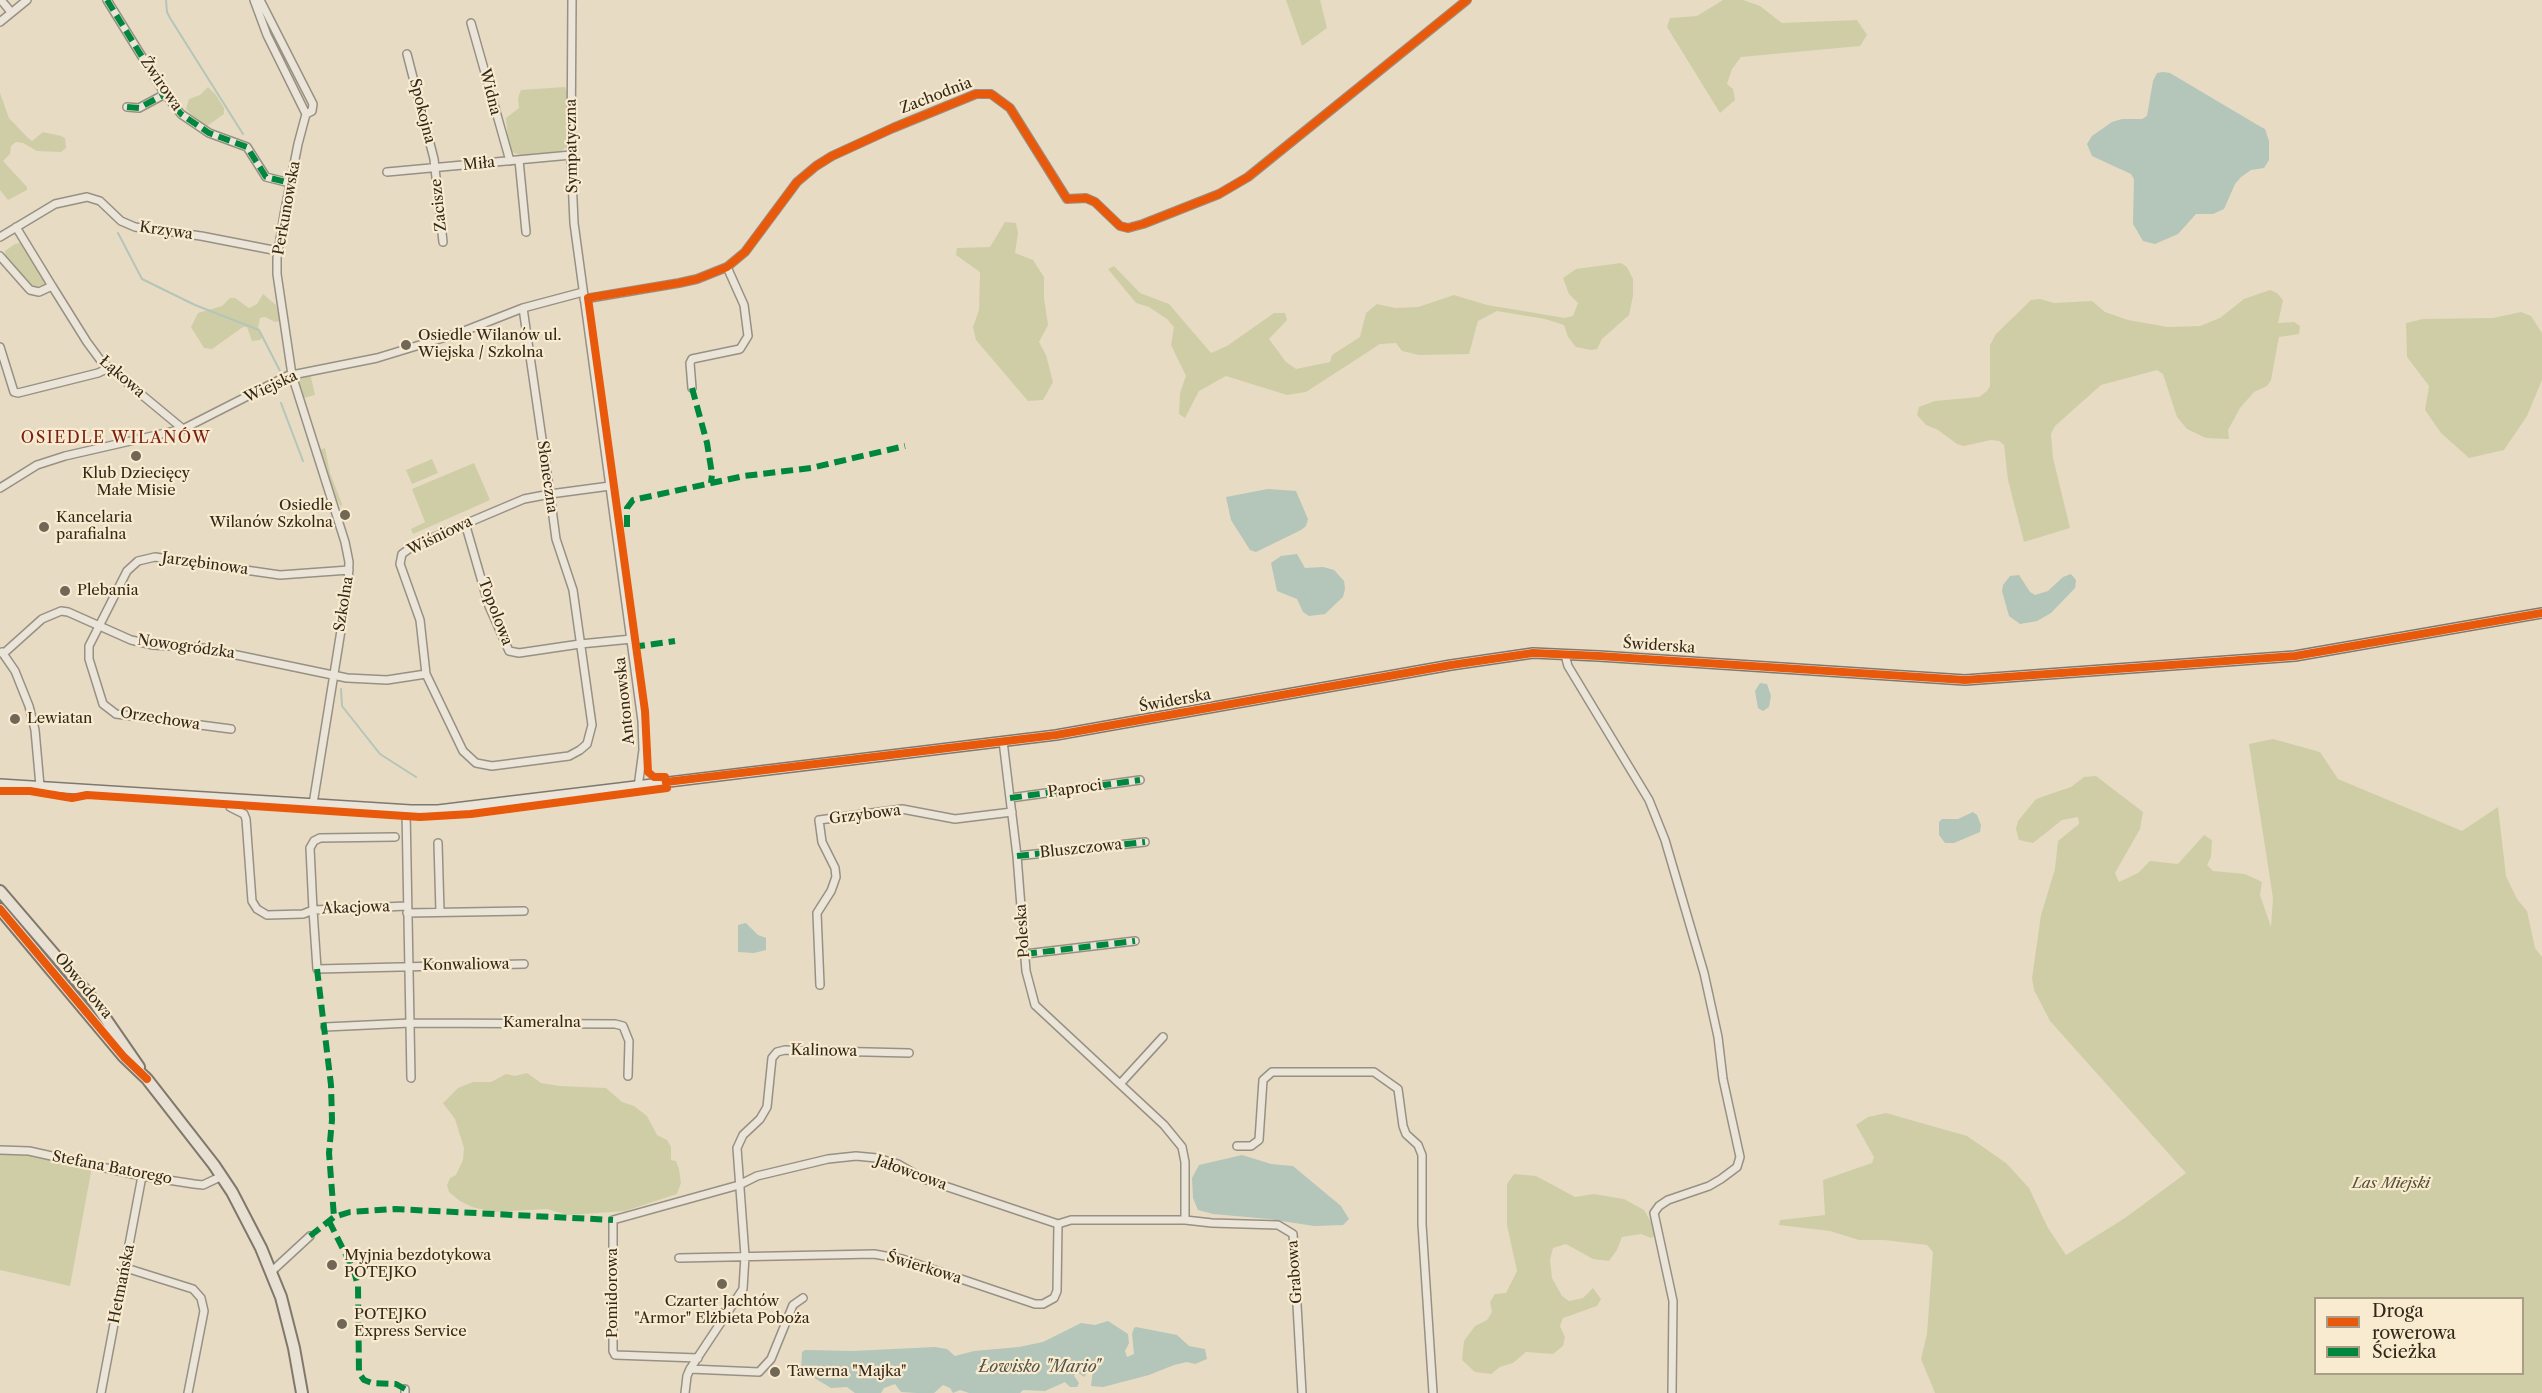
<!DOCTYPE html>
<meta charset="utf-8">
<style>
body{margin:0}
#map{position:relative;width:2542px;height:1393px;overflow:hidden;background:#e7dbc4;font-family:"Libre Caslon Text",serif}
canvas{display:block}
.legend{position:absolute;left:2314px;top:1297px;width:210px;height:78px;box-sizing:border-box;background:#f9ebcf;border:2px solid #a99d87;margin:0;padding:8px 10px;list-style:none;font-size:18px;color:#32281b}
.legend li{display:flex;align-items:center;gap:12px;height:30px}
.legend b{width:30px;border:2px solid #a99d87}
</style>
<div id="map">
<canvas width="2542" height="1393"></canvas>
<ul class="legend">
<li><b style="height:8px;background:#e8590c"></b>Droga rowerowa</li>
<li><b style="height:8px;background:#00873e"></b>Ścieżka</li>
</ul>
</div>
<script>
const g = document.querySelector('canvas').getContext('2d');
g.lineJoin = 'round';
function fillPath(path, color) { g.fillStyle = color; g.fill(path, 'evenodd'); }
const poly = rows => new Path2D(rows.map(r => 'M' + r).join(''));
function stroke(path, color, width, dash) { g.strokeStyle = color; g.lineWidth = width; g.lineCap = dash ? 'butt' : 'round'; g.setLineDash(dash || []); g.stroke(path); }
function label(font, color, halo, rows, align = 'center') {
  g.font = font + ' "Libre Caslon Text",serif'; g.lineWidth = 4.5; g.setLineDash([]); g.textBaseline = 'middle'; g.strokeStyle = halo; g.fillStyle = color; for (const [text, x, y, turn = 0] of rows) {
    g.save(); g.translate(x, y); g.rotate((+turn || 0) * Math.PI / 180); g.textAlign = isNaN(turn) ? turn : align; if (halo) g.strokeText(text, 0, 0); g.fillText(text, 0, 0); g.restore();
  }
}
const green = poly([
 [1286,0,1320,0,1327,28,1302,46],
 [1723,0,1743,0,1760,6,1782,23,1857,20,1867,35,1860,46,1741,57,1732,69,1727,84,1733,89,1735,100,1720,113,1667,27,1670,18,1697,16],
 [208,87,216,95,224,108,224,114,207,126,197,120,186,109,189,99,200,95],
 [565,87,568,94,567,147,561,151,522,156,512,152,508,139,506,118,519,108,518,98,521,90],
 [0,93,9,118,28,138,32,141,43,132,61,136,65,138,66,148,61,152,37,151,23,143,16,142,11,146,10,154,3,161,27,187,27,190,8,200,0,190],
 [1005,222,1016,223,1018,233,1015,253,1033,260,1044,277,1044,298,1048,325,1039,342,1046,355,1053,382,1043,400,1028,401,976,340,973,327,979,310,980,272,956,255,957,248,990,247],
 [20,243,25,248,46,282,45,285,30,287,6,259,5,251,15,244],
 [1621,263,1627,267,1633,279,1633,296,1629,315,1602,339,1597,349,1591,350,1576,347,1568,337,1564,325,1545,319,1497,311,1478,321,1469,354,1419,355,1402,351,1396,343,1380,344,1306,392,1287,395,1226,376,1199,391,1185,418,1179,414,1180,393,1186,376,1171,345,1174,327,1167,319,1149,307,1136,303,1108,269,1114,266,1140,293,1169,304,1211,353,1227,346,1274,313,1285,313,1287,320,1269,339,1286,362,1296,369,1330,362,1332,355,1360,337,1366,313,1377,304,1395,308,1418,307,1454,295,1487,305,1565,318,1573,316,1578,303,1569,294,1563,278,1576,269],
 [2270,290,2277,293,2283,300,2278,323,2294,322,2300,326,2299,334,2279,337,2271,380,2267,386,2254,392,2240,408,2228,430,2229,439,2206,438,2187,429,2177,417,2163,374,2157,370,2101,385,2055,426,2051,434,2053,458,2070,528,2024,542,2008,480,2004,445,1999,441,1991,440,1964,446,1957,444,1938,430,1926,425,1917,415,1919,407,1935,401,1979,397,1987,391,1990,386,1990,345,1996,334,2031,300,2040,299,2054,303,2092,301,2105,312,2128,320,2168,327,2200,326,2220,318,2244,299],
 [263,294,276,305,280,321,275,322,265,317,260,318,258,328,263,336,260,340,252,341,247,327,243,327,212,349,204,348,191,327,198,313,222,306,230,298,235,298,249,308,257,304],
 [2521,312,2531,316,2542,333,2542,380,2527,416,2504,450,2469,458,2441,433,2425,410,2429,386,2407,357,2406,323,2423,319,2493,318],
 [310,373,315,395,304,398,299,379,300,376],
 [325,448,330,473,342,504,341,507,334,494,320,450],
 [432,459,438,473,412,484,406,470],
 [474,463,490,500,413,534,411,529,425,522,412,489],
 [2273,739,2320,752,2338,779,2462,831,2498,807,2506,876,2517,899,2527,911,2535,948,2542,957,2542,1393,1935,1393,1921,1359,1927,1334,1933,1252,1927,1245,1884,1240,1859,1240,1830,1231,1779,1225,1780,1220,1825,1215,1823,1180,1872,1163,1874,1157,1856,1125,1868,1117,1886,1113,1967,1136,2006,1163,2029,1188,2048,1228,2066,1255,2125,1218,2186,1173,2050,1021,2034,990,2032,978,2041,915,2055,869,2058,841,2079,824,2078,817,2062,820,2033,843,2019,840,2016,829,2018,821,2036,799,2071,787,2084,777,2096,776,2143,812,2140,829,2115,873,2119,882,2138,873,2150,861,2178,864,2204,835,2212,840,2211,857,2207,865,2213,871,2245,874,2262,882,2260,895,2271,927,2273,898,2249,744],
 [2522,1298,2522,1374,2316,1374,2316,1298],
 [527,1073,541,1083,560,1086,606,1088,622,1102,634,1106,647,1116,657,1135,667,1140,671,1147,671,1160,676,1161,679,1169,681,1183,677,1194,625,1211,568,1215,547,1209,493,1212,472,1207,460,1201,449,1192,447,1185,450,1178,456,1175,463,1160,464,1148,455,1119,443,1103,458,1088,473,1082,491,1082,506,1074,515,1076],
 [0,1153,22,1153,92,1167,70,1286,0,1270],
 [1514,1174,1536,1176,1575,1197,1594,1194,1624,1199,1644,1210,1654,1227,1655,1236,1651,1238,1641,1234,1622,1237,1617,1250,1609,1261,1593,1259,1566,1244,1553,1248,1550,1260,1552,1278,1562,1296,1569,1301,1583,1298,1593,1288,1601,1299,1597,1306,1563,1318,1560,1326,1565,1337,1563,1346,1553,1354,1526,1352,1513,1363,1500,1367,1491,1374,1475,1372,1462,1360,1464,1341,1475,1326,1487,1320,1492,1312,1490,1302,1495,1294,1506,1293,1517,1271,1507,1225,1507,1184]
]);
const water = poly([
 [2163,72,2170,73,2261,127,2265,129,2269,141,2269,160,2264,168,2251,170,2241,177,2235,184,2224,209,2213,214,2196,214,2178,234,2155,244,2143,241,2133,224,2134,179,2131,174,2092,156,2087,144,2092,136,2112,122,2122,119,2142,119,2147,116,2153,81,2157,73],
 [1268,489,1296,491,1308,519,1306,526,1301,530,1256,552,1250,550,1231,520,1226,497],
 [1297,554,1305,568,1323,567,1334,570,1344,581,1345,589,1343,597,1325,614,1309,616,1303,612,1297,599,1277,591,1271,563,1281,556],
 [2071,574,2076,580,2075,588,2051,613,2037,621,2020,624,2009,616,2002,591,2003,585,2010,576,2019,575,2030,592,2035,595,2048,591,2063,577],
 [1760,683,1767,684,1771,696,1769,707,1763,711,1758,708,1755,691],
 [1973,812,1977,815,1981,825,1980,832,1954,843,1945,843,1939,835,1939,822,1942,819,1958,819],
 [746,923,758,935,766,938,766,950,754,953,738,952,738,925],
 [1242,1155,1271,1164,1293,1166,1341,1206,1349,1219,1343,1225,1314,1226,1269,1219,1213,1214,1198,1210,1193,1198,1192,1178,1199,1165],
 [1108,1321,1128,1334,1129,1343,1125,1351,1127,1357,1134,1354,1132,1334,1134,1328,1136,1327,1177,1335,1189,1346,1205,1349,1207,1359,1195,1364,1187,1362,1174,1365,1149,1375,1103,1387,1091,1386,1093,1369,1090,1369,1084,1377,1076,1371,1074,1376,1079,1383,1077,1387,1070,1387,1065,1382,1045,1391,1023,1390,1020,1393,969,1393,960,1390,953,1393,950,1388,943,1385,934,1393,917,1393,901,1392,895,1384,884,1388,881,1393,855,1393,847,1387,831,1388,801,1370,802,1352,805,1350,853,1351,935,1347,947,1349,955,1356,974,1351,1019,1347,1043,1342,1081,1323,1095,1325]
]);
const stream = poly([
 [166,0,167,12,170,18,243,134],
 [118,233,142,279,195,305,259,330,280,371],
 [281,403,303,461],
 [341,689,342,706,380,754,416,777]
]);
const street = poly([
 [1,0,11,12],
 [107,0,165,94,181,114,209,133,247,147,266,177,290,183],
 [254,0,267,35,306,114],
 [260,0,313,104,312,111,306,114,298,144,284,215,277,258,277,274,292,375,345,542,349,562,348,587,313,804],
 [572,0,571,155,574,223,642,721,643,750,638,787],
 [0,22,27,0],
 [471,23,510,161],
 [407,54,434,159,443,242],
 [127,107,139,108,165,94],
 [519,160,526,232],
 [387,172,571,155],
 [16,227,52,286],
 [0,237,55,204,87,197,100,201,121,221,135,227,201,236,278,251],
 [0,256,30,290,39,292,52,286,87,342,101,361,183,429],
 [584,299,679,283,697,279,727,267,745,252,797,182,816,166,832,156,893,128,976,94,991,94,1010,108,1067,199,1086,198,1095,202,1120,226,1128,228,1143,224,1219,194,1248,177,1467,0],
 [523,308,550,494,556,539,573,590,592,725,587,744,580,750,569,756,492,766,476,763,463,751,426,674,420,620,400,564,402,554,413,546,524,499,550,494,610,486],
 [0,347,14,392,18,393,98,373,109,368],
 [692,388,690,363,692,359,740,349,748,336,744,305,727,267],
 [0,488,37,465,65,456,183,429,287,376,377,358,459,333,523,308,583,292],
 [465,523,489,606,509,651,519,653,580,644,632,639],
 [2,652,15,671,29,706,35,730,40,786],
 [3,654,42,619,61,611,68,612,131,640,153,645,203,648,347,678,387,680,426,674],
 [1565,655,1568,666,1649,800,1665,840,1704,973,1718,1037,1723,1079,1740,1157,1737,1167,1721,1179,1709,1186,1668,1200,1659,1206,1654,1213,1673,1301,1672,1393],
 [231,729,116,714,103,704,89,659,89,646,127,571,138,561,155,557,280,575,349,570],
 [1003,741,1017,856,1026,971,1035,1005,1164,1125,1182,1147,1185,1162,1185,1220],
 [229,798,230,807,244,814,246,819,252,901,257,909,267,915,303,914,313,910,317,969,524,964],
 [1010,798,1140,780],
 [406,810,411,1078],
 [395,837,320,838,314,841,310,848,313,910,407,906],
 [438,843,440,912],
 [1017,856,1145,842],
 [407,913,524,911],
 [1025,954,1135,941],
 [820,985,817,913,831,891,836,877,835,868,822,842,819,820,902,809,955,819,1012,812],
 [325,1027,410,1023,615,1024,623,1026,629,1041,628,1076],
 [1120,1084,1163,1037],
 [1237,1146,1251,1146,1259,1140,1263,1080,1272,1072,1374,1072,1398,1089,1403,1126,1406,1134,1418,1145,1422,1155,1422,1224,1433,1393],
 [0,1150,29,1151,142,1176,194,1184,203,1185,222,1176],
 [679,1258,874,1254,902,1259,1035,1304,1043,1304,1054,1298,1057,1291,1058,1224],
 [126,1268,193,1289,201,1298,204,1311,188,1393],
 [271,1272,310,1236],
 [698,1358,615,1355,613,1351,613,1220,739,1185,757,1176,828,1159,856,1156,877,1158,898,1164,924,1179,1058,1224,1071,1220,1185,1220,1212,1223,1278,1225,1293,1234,1302,1393],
 [690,1369,759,1372,771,1359,793,1305,803,1298],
 [405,1389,405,1393],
 [101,1393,142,1176],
 [685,1393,687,1376,690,1369,743,1289,745,1256,737,1148,743,1135,760,1119,767,1107,772,1058,777,1052,785,1050,909,1053]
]);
const secondary = poly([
 [0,784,411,810,438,810,1056,735,1451,665,1533,653,1599,656,1965,680,2295,656,2542,613]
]);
const primary = poly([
 [0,891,90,996,139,1067],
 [0,909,124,1057,147,1079,214,1165,232,1192,261,1248,281,1297,294,1348,302,1393]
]);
const quiet = poly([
 [107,0,165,94,181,114,209,133,247,147,266,177,290,183],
 [127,107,139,108,165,94],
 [692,388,707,443,712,474,711,483],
 [627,527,627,508,633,500,744,476,811,468,905,446],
 [633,647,675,641],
 [1010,798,1140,780],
 [1017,856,1145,842],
 [1025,954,1135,941],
 [317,969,331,1085,332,1120,329,1153,334,1217],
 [329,1221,354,1271,358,1286,359,1373,364,1380,372,1383,396,1384,405,1389],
 [310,1236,334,1217,350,1212,395,1209,613,1220]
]);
const cycleway = poly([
 [666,782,1056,735,1451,665,1533,653,1599,656,1965,680,2295,656,2542,613],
 [0,791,30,791,72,798,87,795,420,817,471,814,667,788,665,777,654,777,648,772,645,711,588,298,679,283,697,279,727,267,745,252,797,182,816,166,832,156,893,128,976,94,991,94,1010,108,1067,199,1086,198,1095,202,1120,226,1128,228,1143,224,1219,194,1248,177,1467,0],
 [0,909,124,1057,147,1079]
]);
const markers = [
 [406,345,6,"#716756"],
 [136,456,6,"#716756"],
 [345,515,6,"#716756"],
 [44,527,6,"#716756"],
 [65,591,6,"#716756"],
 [15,719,6,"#716756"],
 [332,1265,6,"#716756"],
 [722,1284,6,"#716756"],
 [342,1324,6,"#716756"],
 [775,1372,6,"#716756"]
];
const streetNames = [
 ["Żwirowa",161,84,56],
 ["Widna",490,92,76],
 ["Zachodnia",936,96,-21],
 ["Spokojna",422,111,76],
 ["Sympatyczna",572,146,-91],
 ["Miła",479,164,-5],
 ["Zacisze",439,205,-96],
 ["Perkunowska",287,208,-80],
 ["Krzywa",166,231,8],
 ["Łąkowa",122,377,41],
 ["Wiejska",271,387,-25],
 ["Słoneczna",547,477,82],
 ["Wiśniowa",440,536,-26],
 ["Jarzębinowa",205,564,8],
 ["Szkolna",344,604,-81],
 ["Topolowa",495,612,69],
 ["Świderska",1659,646,4],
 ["Nowogródzka",186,647,8],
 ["Antonowska",625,701,-96],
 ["Świderska",1175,701,-10],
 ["Orzechowa",160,719,9],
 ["Paproci",1075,789,-8],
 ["Grzybowa",865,815,-7],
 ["Bluszczowa",1081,849,-6],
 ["Akacjowa",356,908,-2],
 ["Poleska",1023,931,-94],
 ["Konwaliowa",466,965,-1],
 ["Obwodowa",83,986,50],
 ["Kameralna",542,1023],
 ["Kalinowa",824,1051,1],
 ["Stefana Batorego",112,1168,11],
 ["Jałowcowa",911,1173,20],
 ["Świerkowa",924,1268,17],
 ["Grabowa",1295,1272,-94],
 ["Hetmańska",122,1284,-79],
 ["Pomidorowa",613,1293,-90]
];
const poiNames = [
 ["Osiedle Wilanów ul.",418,336],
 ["Wiejska / Szkolna",418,353],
 ["Klub Dziecięcy",136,474,"center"],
 ["Małe Misie",136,491,"center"],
 ["Osiedle",333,506,"right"],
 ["Wilanów Szkolna",333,523,"right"],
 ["Kancelaria",56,518],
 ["parafialna",56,535],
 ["Plebania",77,591],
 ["Lewiatan",27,719],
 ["Myjnia bezdotykowa",344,1256],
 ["POTEJKO",344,1273],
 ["Czarter Jachtów",722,1302,"center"],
 ["\"Armor\" Elżbieta Poboża",722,1319,"center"],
 ["POTEJKO",354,1315],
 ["Express Service",354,1332],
 ["Tawerna \"Majka\"",787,1372]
];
const parkNames = [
 ["Las Miejski",2391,1184]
];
const neighbourhoodNames = [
 ["OSIEDLE WILANÓW",116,438]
];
const waterNames = [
 ["Łowisko \"Mario\"",1039,1367]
];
fillPath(green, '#cfcda6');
fillPath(water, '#b4c5b9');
stroke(stream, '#b4c5b9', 2);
stroke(street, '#989183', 10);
stroke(secondary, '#80786b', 12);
stroke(primary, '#80786b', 14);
stroke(street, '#eae4d9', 7);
stroke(secondary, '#eae4d9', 9);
stroke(primary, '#e7e0d3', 10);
stroke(quiet, '#00873e', 6, [12, 6]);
stroke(cycleway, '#e8590c', 8);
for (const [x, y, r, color] of markers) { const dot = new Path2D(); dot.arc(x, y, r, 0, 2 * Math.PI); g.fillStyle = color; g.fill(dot); stroke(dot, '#f9ebcf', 2); }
label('15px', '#32281b', '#f9ebcf', streetNames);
label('15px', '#32281b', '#f9ebcf', poiNames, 'left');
label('italic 15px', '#544e38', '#f9ebcf', parkNames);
g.letterSpacing = '1.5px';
label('16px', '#7a1f14', '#f9ebcf', neighbourhoodNames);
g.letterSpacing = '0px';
label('italic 16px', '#525449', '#f9ebcf', waterNames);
</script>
